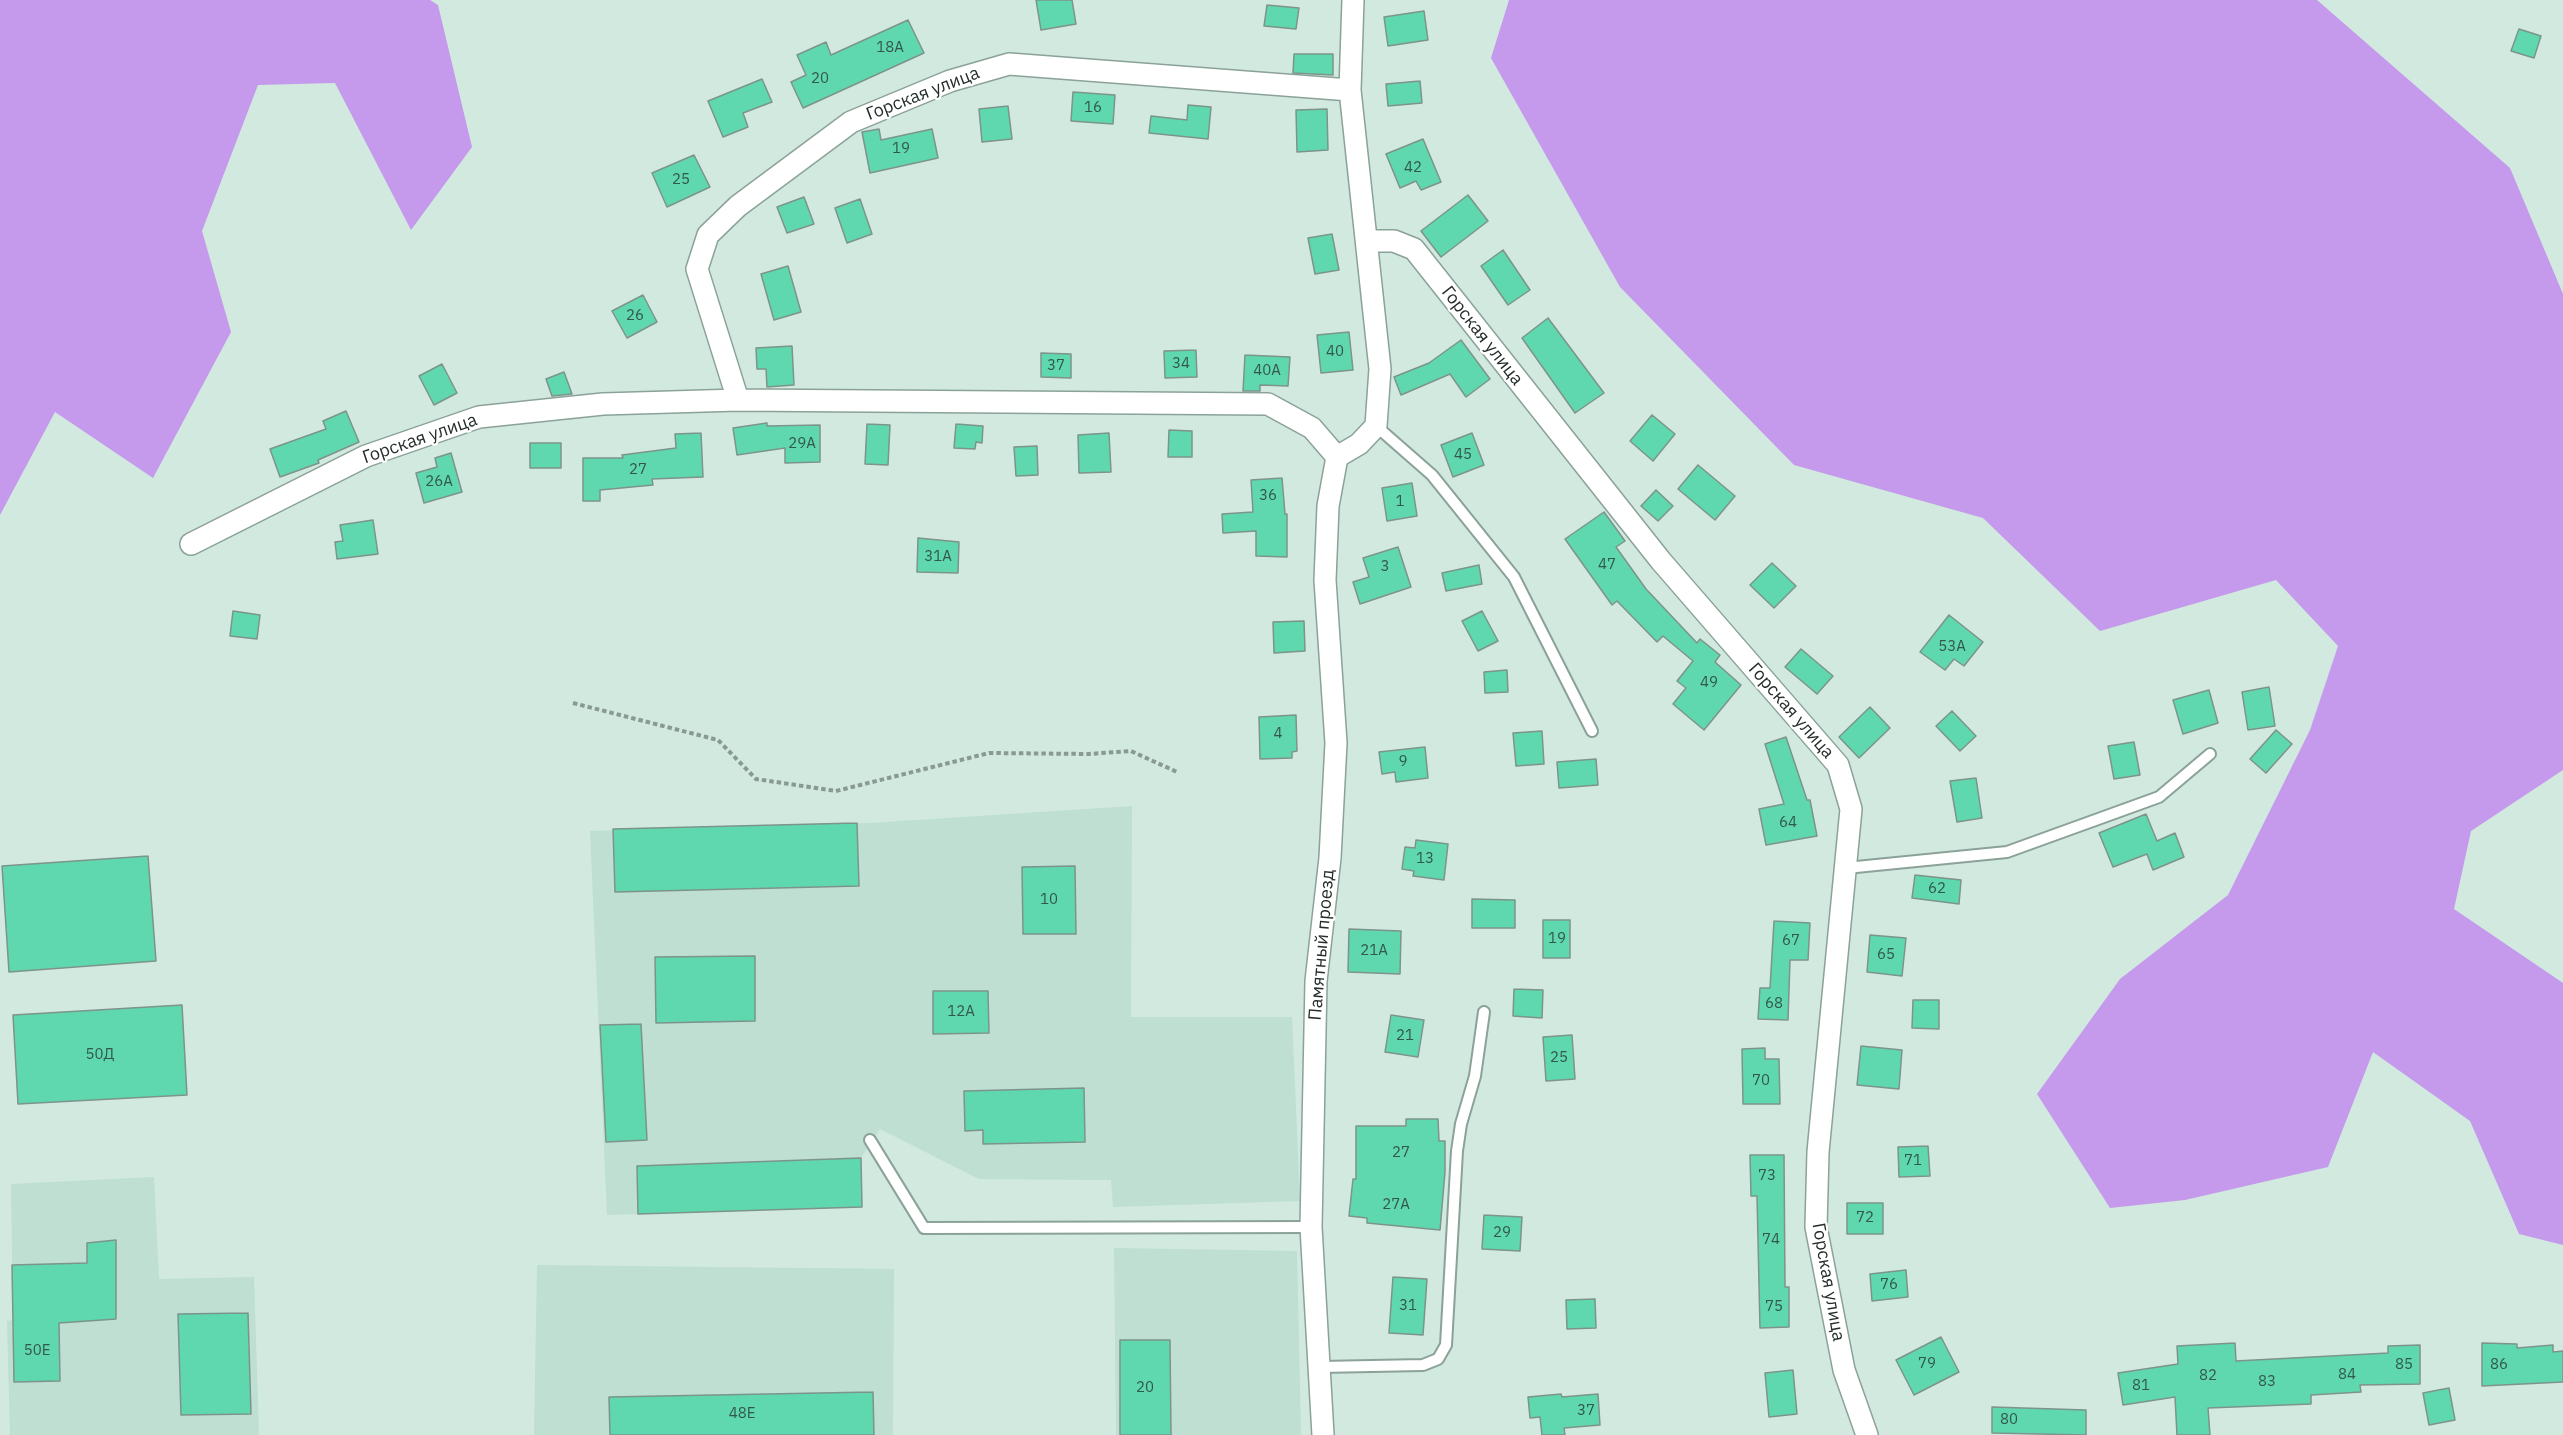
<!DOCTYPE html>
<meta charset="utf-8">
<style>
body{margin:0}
canvas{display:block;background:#d1e9df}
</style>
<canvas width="2563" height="1435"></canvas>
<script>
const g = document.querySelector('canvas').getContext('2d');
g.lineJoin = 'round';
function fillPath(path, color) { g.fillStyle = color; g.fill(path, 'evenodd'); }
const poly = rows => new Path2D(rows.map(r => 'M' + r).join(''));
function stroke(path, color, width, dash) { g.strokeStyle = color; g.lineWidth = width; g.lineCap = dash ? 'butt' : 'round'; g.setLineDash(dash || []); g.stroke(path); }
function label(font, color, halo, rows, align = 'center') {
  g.font = font + ' "IBM Plex Sans",sans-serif'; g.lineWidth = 4.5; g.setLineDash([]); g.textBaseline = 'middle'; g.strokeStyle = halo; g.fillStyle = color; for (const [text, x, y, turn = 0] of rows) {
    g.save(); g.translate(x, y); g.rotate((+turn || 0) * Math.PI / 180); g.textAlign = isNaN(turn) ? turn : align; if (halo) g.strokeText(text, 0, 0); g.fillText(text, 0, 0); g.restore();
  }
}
const built = poly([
 [1132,806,1131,1017,1292,1017,1300,1201,1113,1207,1111,1180,979,1179,880,1129,861,1158,862,1207,607,1215,590,831,871,823],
 [154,1177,159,1279,254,1277,259,1435,10,1435,7,1321,13,1320,11,1184],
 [1114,1248,1297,1251,1301,1435,1116,1435],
 [537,1265,894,1269,893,1435,534,1435]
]);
const forest = poly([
 [0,0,430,0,438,5,472,147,411,230,335,83,258,85,202,231,231,332,153,478,55,412,0,515],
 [1509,0,2317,0,2510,168,2563,294,2563,770,2471,831,2454,909,2563,983,2563,1245,2519,1234,2470,1121,2373,1052,2328,1167,2185,1200,2110,1208,2037,1094,2120,979,2228,895,2310,730,2338,646,2276,580,2100,631,1983,518,1794,465,1620,287,1491,58]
]);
const building = poly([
 [1036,0,1072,0,1076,24,1041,30,1036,0],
 [1267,5,1299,8,1296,29,1264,26,1267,5],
 [1424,11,1428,40,1388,46,1384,17,1424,11],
 [908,20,924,53,803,108,791,82,806,75,797,55,826,42,831,55,908,20],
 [2519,29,2541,36,2534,58,2511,51,2519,29],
 [1294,54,1333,54,1333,75,1293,73,1294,54],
 [762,79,772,102,743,113,748,127,723,137,708,101,762,79],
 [1420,81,1422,103,1388,106,1386,84,1420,81],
 [1073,92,1115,95,1113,124,1071,121,1073,92],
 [1188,105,1211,107,1208,139,1149,133,1151,116,1187,120,1188,105],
 [1008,106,1012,139,982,142,979,109,1008,106],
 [1327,109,1328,150,1297,152,1296,110,1327,109],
 [879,129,881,140,932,129,938,158,870,173,862,132,879,129],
 [1423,139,1441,182,1421,190,1416,181,1400,188,1386,154,1423,139],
 [694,155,710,187,667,207,652,173,694,155],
 [1468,195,1488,221,1441,257,1421,231,1468,195],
 [804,197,814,224,787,233,777,207,804,197],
 [860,199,872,234,847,243,835,208,860,199],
 [1332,234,1339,270,1315,274,1308,238,1332,234],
 [1503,250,1530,290,1508,305,1481,266,1503,250],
 [788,266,801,312,774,320,761,274,788,266],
 [643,295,657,322,627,338,612,311,643,295],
 [1548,318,1604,393,1575,413,1522,338,1548,318],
 [1349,332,1353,370,1321,373,1317,335,1349,332],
 [1461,340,1490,379,1466,397,1450,374,1401,395,1394,377,1429,363,1461,340],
 [792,346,794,385,767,387,766,369,757,369,756,348,792,346],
 [1196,350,1197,377,1165,378,1164,351,1196,350],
 [1041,353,1071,354,1071,378,1041,377,1041,353],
 [1245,355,1290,357,1288,386,1260,385,1260,391,1243,391,1245,355],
 [442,364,457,393,434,405,419,376,442,364],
 [564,372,572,394,552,396,546,379,564,372],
 [346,411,359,442,318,460,319,463,280,477,270,449,326,429,323,421,346,411],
 [1652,415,1675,434,1653,461,1630,441,1652,415],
 [767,423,767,426,820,425,820,462,785,463,785,448,737,455,733,428,767,423],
 [867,424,890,425,888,465,865,464,867,424],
 [956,424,983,426,982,443,976,442,975,449,954,448,956,424],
 [1169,430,1192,431,1192,457,1168,457,1169,430],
 [701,433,703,477,652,479,653,485,600,490,600,501,583,501,583,458,623,458,622,455,676,448,675,434,701,433],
 [1109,433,1111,472,1079,473,1078,435,1109,433],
 [1472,433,1484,465,1453,477,1441,445,1472,433],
 [530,443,561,443,561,468,530,468,530,443],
 [1037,446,1038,475,1016,476,1014,447,1037,446],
 [451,453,462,492,424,503,416,473,437,467,435,458,451,453],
 [1698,465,1735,496,1715,520,1678,489,1698,465],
 [1282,478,1285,514,1287,514,1287,557,1256,556,1256,531,1223,533,1222,514,1253,512,1251,480,1282,478],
 [1412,483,1417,516,1387,521,1382,488,1412,483],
 [1656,490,1673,506,1658,521,1641,506,1656,490],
 [1604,512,1625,541,1616,547,1646,589,1697,643,1700,639,1720,655,1715,662,1741,685,1704,730,1673,704,1686,688,1677,681,1693,661,1663,636,1657,642,1617,601,1612,605,1565,539,1604,512],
 [373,520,378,554,337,559,335,542,343,541,340,525,373,520],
 [918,538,959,542,958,573,917,572,918,538],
 [1398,547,1411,587,1360,604,1353,582,1369,577,1363,558,1398,547],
 [1772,563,1796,586,1774,608,1750,585,1772,563],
 [1479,565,1482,584,1446,591,1442,573,1479,565],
 [233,611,260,615,257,639,230,636,233,611],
 [1482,611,1498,641,1478,651,1462,621,1482,611],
 [1949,615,1983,642,1964,666,1954,659,1945,670,1920,652,1949,615],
 [1304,621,1305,651,1274,653,1273,622,1304,621],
 [1801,649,1833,676,1817,694,1785,667,1801,649],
 [1507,670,1508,692,1485,693,1484,672,1507,670],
 [2269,687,2275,726,2248,730,2242,692,2269,687],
 [2209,690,2218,723,2183,734,2173,700,2209,690],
 [1870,707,1890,728,1859,758,1839,737,1870,707],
 [1952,711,1976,736,1960,751,1936,726,1952,711],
 [1296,715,1297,751,1292,752,1292,758,1260,759,1259,717,1296,715],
 [2276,730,2292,744,2266,773,2250,759,2276,730],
 [1542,731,1544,764,1516,766,1513,733,1542,731],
 [1786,737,1807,800,1810,800,1817,836,1766,845,1759,809,1784,804,1765,744,1786,737],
 [2134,742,2140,775,2114,779,2108,746,2134,742],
 [1425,747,1428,778,1396,782,1395,772,1382,774,1379,752,1425,747],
 [1596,759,1598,785,1559,788,1557,762,1596,759],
 [1976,778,1982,818,1957,822,1950,781,1976,778],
 [2146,814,2157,841,2175,833,2184,857,2153,870,2147,854,2113,867,2099,833,2146,814],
 [857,823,859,886,615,892,613,829,857,823],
 [1416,840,1448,844,1444,880,1413,876,1414,871,1402,869,1405,847,1415,848,1416,840],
 [148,856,156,961,9,972,2,866,148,856],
 [1075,866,1076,934,1023,934,1022,867,1075,866],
 [1915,875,1961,880,1959,904,1912,898,1915,875],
 [1472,899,1515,900,1515,928,1472,928,1472,899],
 [1543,920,1570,920,1570,958,1543,958,1543,920],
 [1774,921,1810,923,1808,960,1790,960,1788,1020,1758,1019,1760,988,1770,988,1774,921],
 [1349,929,1401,931,1400,974,1348,972,1349,929],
 [1870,935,1906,938,1902,976,1867,972,1870,935],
 [755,956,755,1021,656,1023,655,957,755,956],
 [1514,989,1543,990,1542,1018,1513,1016,1514,989],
 [933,991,988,991,989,1033,933,1034,933,991],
 [1913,1000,1939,1000,1939,1029,1912,1028,1913,1000],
 [182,1005,187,1095,18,1104,13,1015,182,1005],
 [1391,1015,1424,1020,1418,1057,1385,1052,1391,1015],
 [641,1024,647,1140,606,1142,600,1025,641,1024],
 [1572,1035,1575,1079,1546,1081,1543,1037,1572,1035],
 [1861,1046,1902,1050,1899,1089,1857,1085,1861,1046],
 [1765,1048,1765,1059,1779,1059,1780,1104,1743,1104,1742,1049,1765,1048],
 [1084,1088,1085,1142,983,1144,983,1130,965,1131,964,1091,1084,1088],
 [1406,1119,1438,1119,1439,1141,1445,1141,1445,1172,1440,1230,1367,1223,1367,1218,1349,1216,1353,1179,1356,1179,1356,1126,1406,1126,1406,1119],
 [1928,1146,1930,1176,1899,1177,1898,1147,1928,1146],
 [1750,1155,1784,1155,1785,1287,1789,1287,1789,1327,1760,1328,1757,1196,1751,1196,1750,1155],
 [861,1158,862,1207,638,1214,637,1166,861,1158],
 [1847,1203,1883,1203,1883,1234,1847,1234,1847,1203],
 [1484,1215,1522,1217,1520,1251,1482,1249,1484,1215],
 [116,1240,116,1319,59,1323,60,1381,14,1382,12,1265,87,1263,87,1243,116,1240],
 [1906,1270,1908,1297,1872,1301,1870,1274,1906,1270],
 [1393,1277,1427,1279,1423,1335,1389,1333,1393,1277],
 [1595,1299,1596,1328,1567,1329,1566,1300,1595,1299],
 [248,1313,251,1414,181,1415,178,1314,248,1313],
 [1941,1337,1959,1372,1914,1395,1896,1360,1941,1337],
 [1120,1340,1170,1340,1171,1435,1120,1435,1120,1340],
 [2235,1343,2236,1361,2388,1353,2388,1346,2420,1345,2420,1384,2360,1385,2361,1392,2311,1395,2311,1404,2208,1408,2210,1435,2177,1435,2175,1397,2123,1405,2118,1373,2178,1364,2177,1346,2235,1343],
 [2482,1343,2517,1344,2517,1348,2553,1345,2553,1352,2563,1351,2563,1382,2482,1386,2482,1343],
 [1793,1370,1797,1414,1769,1417,1765,1373,1793,1370],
 [2449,1388,2455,1420,2429,1425,2423,1393,2449,1388],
 [873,1392,874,1435,610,1435,609,1397,873,1392],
 [1561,1394,1562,1397,1598,1394,1600,1425,1564,1428,1565,1435,1542,1435,1540,1417,1530,1418,1528,1397,1561,1394],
 [1992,1407,2086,1410,2086,1435,1992,1433,1992,1407]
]);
const path = poly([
 [573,703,718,740,756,779,836,791,989,753,1089,754,1131,751,1177,772]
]);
const lane = poly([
 [1376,426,1432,475,1514,577,1592,731],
 [1846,868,2007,852,2159,797,2210,754],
 [870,1140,924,1228,1311,1227],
 [1320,1367,1423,1365,1438,1359,1446,1345,1457,1151,1461,1124,1475,1076,1484,1012]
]);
const street = poly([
 [1367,241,1394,241,1414,249,1661,561,1838,765,1851,809,1818,1152,1816,1227,1844,1370,1867,1435],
 [738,400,697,269,708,235,738,206,851,122,950,81,1009,64,1350,90],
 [1337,457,1359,444,1376,426,1380,369,1350,90,1353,0],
 [191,544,366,456,479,417,603,404,738,400,1268,404,1312,428,1337,457],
 [1323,1435,1311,1227,1316,981,1330,858,1336,743,1325,580,1328,506,1337,457]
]);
const numberNames = [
 ["18А",890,48],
 ["20",820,79],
 ["16",1093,108],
 ["19",901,149],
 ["42",1413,168],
 ["25",681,180],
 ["26",635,316],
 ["40",1335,352],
 ["34",1181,364],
 ["37",1056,366],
 ["40А",1267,371],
 ["29А",802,444],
 ["45",1463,455],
 ["27",638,470],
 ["26А",439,482],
 ["36",1268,496],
 ["1",1400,502],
 ["31А",938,557],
 ["47",1607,565],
 ["3",1385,567],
 ["53А",1952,647],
 ["49",1709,683],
 ["4",1278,734],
 ["9",1403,762],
 ["64",1788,823],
 ["13",1425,859],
 ["62",1937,889],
 ["10",1049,900],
 ["19",1557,939],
 ["67",1791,941],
 ["21А",1374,951],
 ["65",1886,955],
 ["68",1774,1004],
 ["12А",961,1012],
 ["21",1405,1036],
 ["50Д",100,1055],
 ["25",1559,1058],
 ["70",1761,1081],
 ["27",1401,1153],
 ["71",1913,1161],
 ["73",1767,1176],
 ["27А",1396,1205],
 ["72",1865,1218],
 ["29",1502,1233],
 ["74",1771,1240],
 ["76",1889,1285],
 ["31",1408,1306],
 ["75",1774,1307],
 ["50Е",37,1351],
 ["79",1927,1364],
 ["85",2404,1365],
 ["86",2499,1365],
 ["84",2347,1375],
 ["82",2208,1376],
 ["83",2267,1382],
 ["81",2141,1386],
 ["20",1145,1388],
 ["37",1586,1411],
 ["48Е",742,1414],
 ["80",2009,1420]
];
const streetNames = [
 ["Горская улица",923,94,-21],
 ["Горская улица",1482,336,52],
 ["Горская улица",420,439,-19],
 ["Горская улица",1791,711,49],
 ["Памятный проезд",1322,945,-85],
 ["Горская улица",1828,1282,80]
];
fillPath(built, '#bedfd1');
fillPath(forest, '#c599ec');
fillPath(building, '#5fd8af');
stroke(building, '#7d948a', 1.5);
stroke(lane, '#8ba298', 14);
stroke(street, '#8ba298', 24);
stroke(path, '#889a92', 4, [4.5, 3]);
stroke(lane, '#fff', 10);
stroke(street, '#fff', 21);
label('15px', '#33584a', null, numberNames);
label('18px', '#242d29', '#fff', streetNames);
</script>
